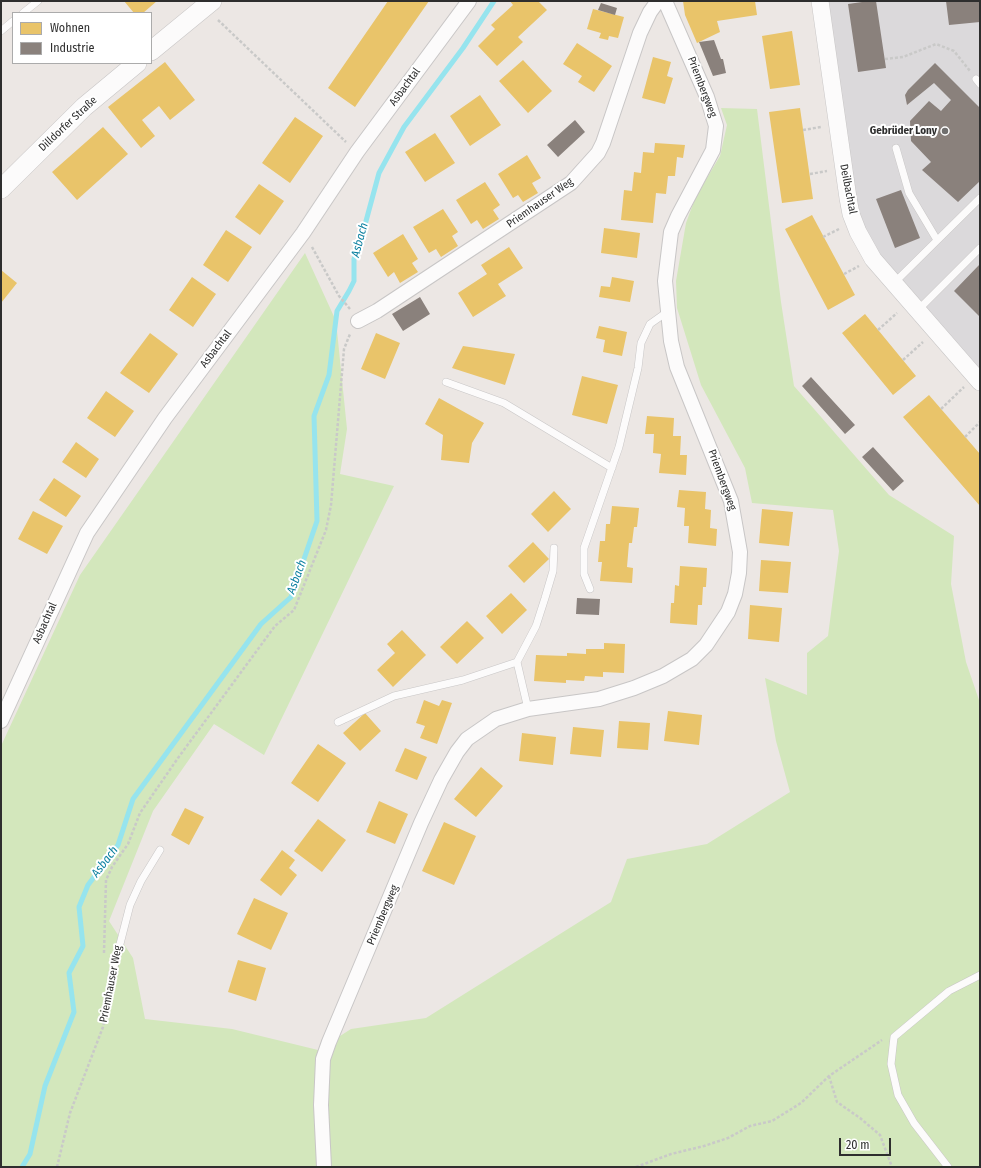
<!DOCTYPE html>
<meta charset="utf-8">
<style>
body{margin:0}
#map{position:relative;width:981px;height:1168px;overflow:hidden;background:#ece7e4;font-family:"Fira Sans Condensed",sans-serif}
canvas{display:block}
.frame{position:absolute;inset:0;border:2px solid #2e2e2e;pointer-events:none}
.legend{position:absolute;left:12px;top:12px;width:140px;height:52px;box-sizing:border-box;background:#fff;border:1px solid #ababab;margin:0;padding:5px 7px;list-style:none;font-size:12px;color:#2e2e2e}
.legend li{display:flex;align-items:center;gap:8px;height:20px}
.legend b{width:20px;border:1px solid #ababab}
.scale{position:absolute;left:839px;top:1138px;width:52px;height:18px;box-sizing:border-box;border:2px solid #2e2e2e;border-top:0;padding-left:5px;font-size:12px;line-height:14px;white-space:nowrap;color:#2e2e2e;-webkit-text-stroke:3px #fff;paint-order:stroke}
</style>
<div id="map">
<canvas width="981" height="1168"></canvas>
<div class="frame"></div>
<ul class="legend">
<li><b style="height:11px;background:#e9c46a"></b>Wohnen</li>
<li><b style="height:11px;background:#8a817c"></b>Industrie</li>
</ul>
<div class="scale">20 m</div>
</div>
<script>
const g = document.querySelector('canvas').getContext('2d');
g.lineJoin = 'round';
function fillPath(path, color) { g.fillStyle = color; g.fill(path, 'evenodd'); }
const poly = rows => new Path2D(rows.map(r => 'M' + r).join(''));
function stroke(path, color, width, dash) { g.strokeStyle = color; g.lineWidth = width; g.lineCap = dash ? 'butt' : 'round'; g.setLineDash(dash || []); g.stroke(path); }
function label(font, color, halo, rows, align = 'center') {
  g.font = font + ' "Fira Sans Condensed",sans-serif'; g.lineWidth = 4; g.setLineDash([]); g.textBaseline = 'middle'; g.strokeStyle = halo; g.fillStyle = color; for (const [text, x, y, turn = 0] of rows) {
    g.save(); g.translate(x, y); g.rotate((+turn || 0) * Math.PI / 180); g.textAlign = isNaN(turn) ? turn : align; if (halo) g.strokeText(text, 0, 0); g.fillText(text, 0, 0); g.restore();
  }
}
const industrial = poly([
 [827,1,980,1,980,370,879,257,857,213]
]);
const green = poly([
 [721,108,757,109,781,302,794,386,889,495,954,536,951,584,966,662,980,703,980,1167,1,1167,1,746,80,575,305,253,336,321,347,429,340,474,394,486,264,755,214,724,153,811,109,921,133,958,145,1019,232,1029,318,1050,351,1029,426,1018,611,902,627,859,707,844,790,792,776,741,765,678,807,695,807,653,828,636,839,551,833,510,752,503,745,468,701,385,677,308,676,281,686,223,696,196,720,156,727,125]
]);
const homes = poly([
 [124,1,157,1,143,13,134,13],
 [388,1,429,1,355,107,328,88],
 [510,1,538,1,547,10,518,37,523,42,497,66,478,46,495,29,491,25,513,5],
 [683,1,755,1,757,15,717,21,720,32,697,43,685,15],
 [593,9,624,17,618,38,609,36,608,40,599,38,601,33,587,29],
 [792,31,800,85,770,89,762,36],
 [577,43,612,66,594,92,578,82,582,76,563,64],
 [653,57,671,62,667,76,673,78,665,104,642,98],
 [523,60,552,91,528,113,499,81],
 [165,62,195,100,170,120,159,106,142,120,155,136,141,148,108,107],
 [480,95,501,125,470,146,450,116],
 [800,108,813,199,782,203,769,112],
 [295,117,323,136,290,183,262,163],
 [103,127,128,154,77,200,52,172],
 [435,133,455,163,425,182,405,152],
 [655,143,685,145,683,158,677,157,675,176,668,176,666,194,656,193,653,223,621,220,624,190,632,191,634,172,641,173,643,152,654,153],
 [527,155,541,178,532,183,538,193,523,202,518,195,513,198,498,174],
 [485,182,500,205,493,210,499,219,483,229,477,220,471,224,456,200],
 [259,184,284,201,260,235,235,217],
 [443,209,458,232,452,236,458,246,441,257,436,249,429,253,413,227],
 [812,215,855,295,828,310,785,229],
 [604,228,640,233,637,258,601,253],
 [226,230,252,247,228,282,203,265],
 [403,234,418,259,412,263,418,272,400,283,394,272,388,277,373,253],
 [509,247,523,268,498,284,506,296,473,317,458,293,487,274,481,265],
 [1,270,17,283,1,303],
 [192,277,216,294,193,327,169,310],
 [612,277,634,281,630,302,599,297,601,286,610,287],
 [865,314,916,376,893,395,842,333],
 [599,326,627,332,622,356,603,352,605,340,596,338],
 [150,333,178,354,149,393,120,373],
 [376,333,400,343,385,379,361,369],
 [463,346,515,354,505,385,452,368],
 [582,376,618,385,607,424,572,415],
 [106,391,134,411,115,437,87,418],
 [929,395,980,454,980,506,903,417],
 [439,398,484,423,472,443,469,463,441,460,443,435,425,424],
 [647,416,674,418,673,436,681,436,680,455,687,455,686,475,659,473,661,454,653,453,654,434,645,434],
 [76,442,99,459,86,478,62,462],
 [54,478,81,496,66,517,39,500],
 [679,490,706,492,705,509,711,510,710,528,717,529,716,546,688,543,689,526,684,526,685,508,677,507],
 [554,491,571,509,548,532,531,514],
 [612,506,639,508,637,527,634,527,632,543,629,543,627,567,633,568,632,583,600,581,602,562,598,562,600,541,605,541,606,524,610,524],
 [762,509,793,512,789,546,759,543],
 [33,511,63,526,47,554,18,539],
 [533,542,549,559,524,583,508,566],
 [761,560,791,562,788,593,759,591],
 [680,566,707,568,706,587,703,587,702,605,698,605,697,625,670,623,671,603,674,603,675,585,679,586],
 [511,593,527,610,502,634,486,616],
 [750,605,782,608,779,642,748,639],
 [467,621,484,638,457,664,440,647],
 [402,630,426,655,393,687,377,670,395,653,387,644],
 [604,643,625,644,624,673,603,672,603,677,585,676,584,681,566,680,566,683,534,681,536,655,567,656,567,653,586,654,586,649,604,649],
 [424,700,439,706,442,700,452,703,437,744,420,738,425,726,416,723],
 [668,711,702,715,699,745,664,741],
 [365,713,381,731,360,751,343,733],
 [619,721,650,723,648,750,617,748],
 [573,727,604,730,601,757,570,754],
 [522,733,556,737,553,765,519,761],
 [318,744,346,763,318,802,291,783],
 [405,748,427,757,417,780,395,771],
 [481,767,503,786,476,817,454,799],
 [379,801,408,814,395,844,366,832],
 [185,808,204,817,189,845,171,835],
 [318,819,346,840,322,872,294,851],
 [444,822,476,836,454,885,422,871],
 [282,850,295,860,289,868,297,875,281,896,260,880],
 [254,898,288,913,271,950,237,934],
 [238,960,266,968,256,1001,228,992]
]);
const industry = poly([
 [869,1,876,1,886,68,858,72,848,4],
 [946,1,980,2,980,22,949,25],
 [601,3,617,8,615,15,598,10],
 [714,40,721,59,723,59,726,73,713,76,699,42],
 [935,63,980,108,980,181,958,202,922,170,931,162,911,141,910,121,929,101,941,111,951,100,934,83,907,105,905,95,908,90],
 [575,120,585,132,558,157,547,145],
 [901,190,920,238,895,248,876,199],
 [980,264,980,317,954,291],
 [420,297,430,314,403,331,392,314],
 [811,377,855,425,845,434,802,386],
 [873,447,904,481,893,491,862,457],
 [577,598,600,599,599,615,576,614]
]);
const stream = poly([
 [22,1167,30,1154,45,1086,74,1012,69,973,83,946,79,907,88,885,118,845,133,799,261,624,291,597,317,521,314,416,329,375,337,311,349,291,354,281,354,259,359,247,379,173,404,127,463,48,494,1]
]);
const path = poly([
 [218,20,346,142],
 [885,59,903,57,936,44,954,51,970,71],
 [803,130,821,127],
 [810,174,827,171],
 [823,237,839,229],
 [312,247,339,296,350,309],
 [844,274,859,266],
 [878,330,897,313],
 [903,360,923,342],
 [941,409,964,387],
 [965,437,980,422],
 [104,953,106,880,112,867,128,844,140,813,178,758,275,626,294,610,326,530,331,505,344,349,350,334],
 [829,1076,837,1102,860,1118,880,1135,892,1167],
 [57,1167,70,1113,103,1027,110,990],
 [636,1167,671,1154,704,1146,728,1138,750,1126,772,1121,801,1103,829,1076,882,1040]
]);
const service = poly([
 [23,13,38,1],
 [1,31,13,21],
 [976,79,980,84],
 [896,148,909,193,937,240],
 [894,283,980,198],
 [917,311,980,248],
 [446,382,504,403,612,468],
 [590,589,584,574,584,548,619,447,638,368,641,343,650,324,667,312],
 [517,662,528,709],
 [338,722,394,696,463,680,517,662,536,626,545,598,553,571,554,548],
 [111,979,130,905,141,881,160,850],
 [948,1167,914,1123,898,1095,891,1064,894,1037,949,991,980,975]
]);
const minor = poly([
 [358,321,377,311,571,183,598,153,603,143,640,33,650,12,658,1],
 [1,721,87,533,165,418,303,233,357,152,469,1],
 [324,1167,321,1105,323,1059,329,1042,421,823,441,780,457,752,467,739,496,719,528,709,599,699,634,688,663,676,692,659,706,645,728,612,735,594,739,573,740,552,731,501,677,367,671,341,665,281,671,232,678,216,713,150,716,126,707,97,665,1]
]);
const tertiary = poly([
 [820,1,848,198,851,214,858,232,873,259,980,382]
]);
const secondary = poly([
 [151,51,212,1],
 [1,189,84,107,137,63]
]);
const markers = [
 [945,131,4,"#706f6e"]
];
const streetNames = [
 ["Asbachtal",405,87,-54],
 ["Priembergweg",702,87,69],
 ["Dilldorfer Straße",68,124,-43],
 ["Deilbachtal",848,189,79],
 ["Priemhauser Weg",540,203,-35],
 ["Asbachtal",216,349,-53],
 ["Priembergweg",722,480,70],
 ["Asbachtal",45,623,-66],
 ["Priembergweg",383,915,-67],
 ["Priemhauser Weg",111,984,-79]
];
const poiNames = [
 ["Gebrüder Lony",937,131]
];
const waterNames = [
 ["Asbach",360,240,-75],
 ["Asbach",297,577,-70],
 ["Asbach",105,862,-53]
];
fillPath(industrial, '#dbd9db');
fillPath(green, '#d3e7bc');
fillPath(homes, '#e9c46a');
fillPath(industry, '#8a817c');
stroke(stream, '#96e4ee', 5);
stroke(service, '#c8c6c6', 8);
stroke(minor, '#c8c6c6', 16);
stroke(tertiary, '#c8c6c6', 18);
stroke(secondary, '#c8c6c6', 20);
stroke(path, '#c9c9c8', 2.5, [3, 2]);
stroke(service, '#fcfbfb', 7);
stroke(minor, '#fcfbfb', 14);
stroke(tertiary, '#fcfbfb', 17);
stroke(secondary, '#fcfbfb', 19);
for (const [x, y, r, color] of markers) { const dot = new Path2D(); dot.arc(x, y, r, 0, 2 * Math.PI); g.fillStyle = color; g.fill(dot); stroke(dot, '#fff', 1.5); }
label('11px', '#2e2e2e', '#fff', streetNames);
label('bold 11px', '#2e2e2e', '#fff', poiNames, 'right');
label('italic 12px', '#097f9f', '#fff', waterNames);
</script>
